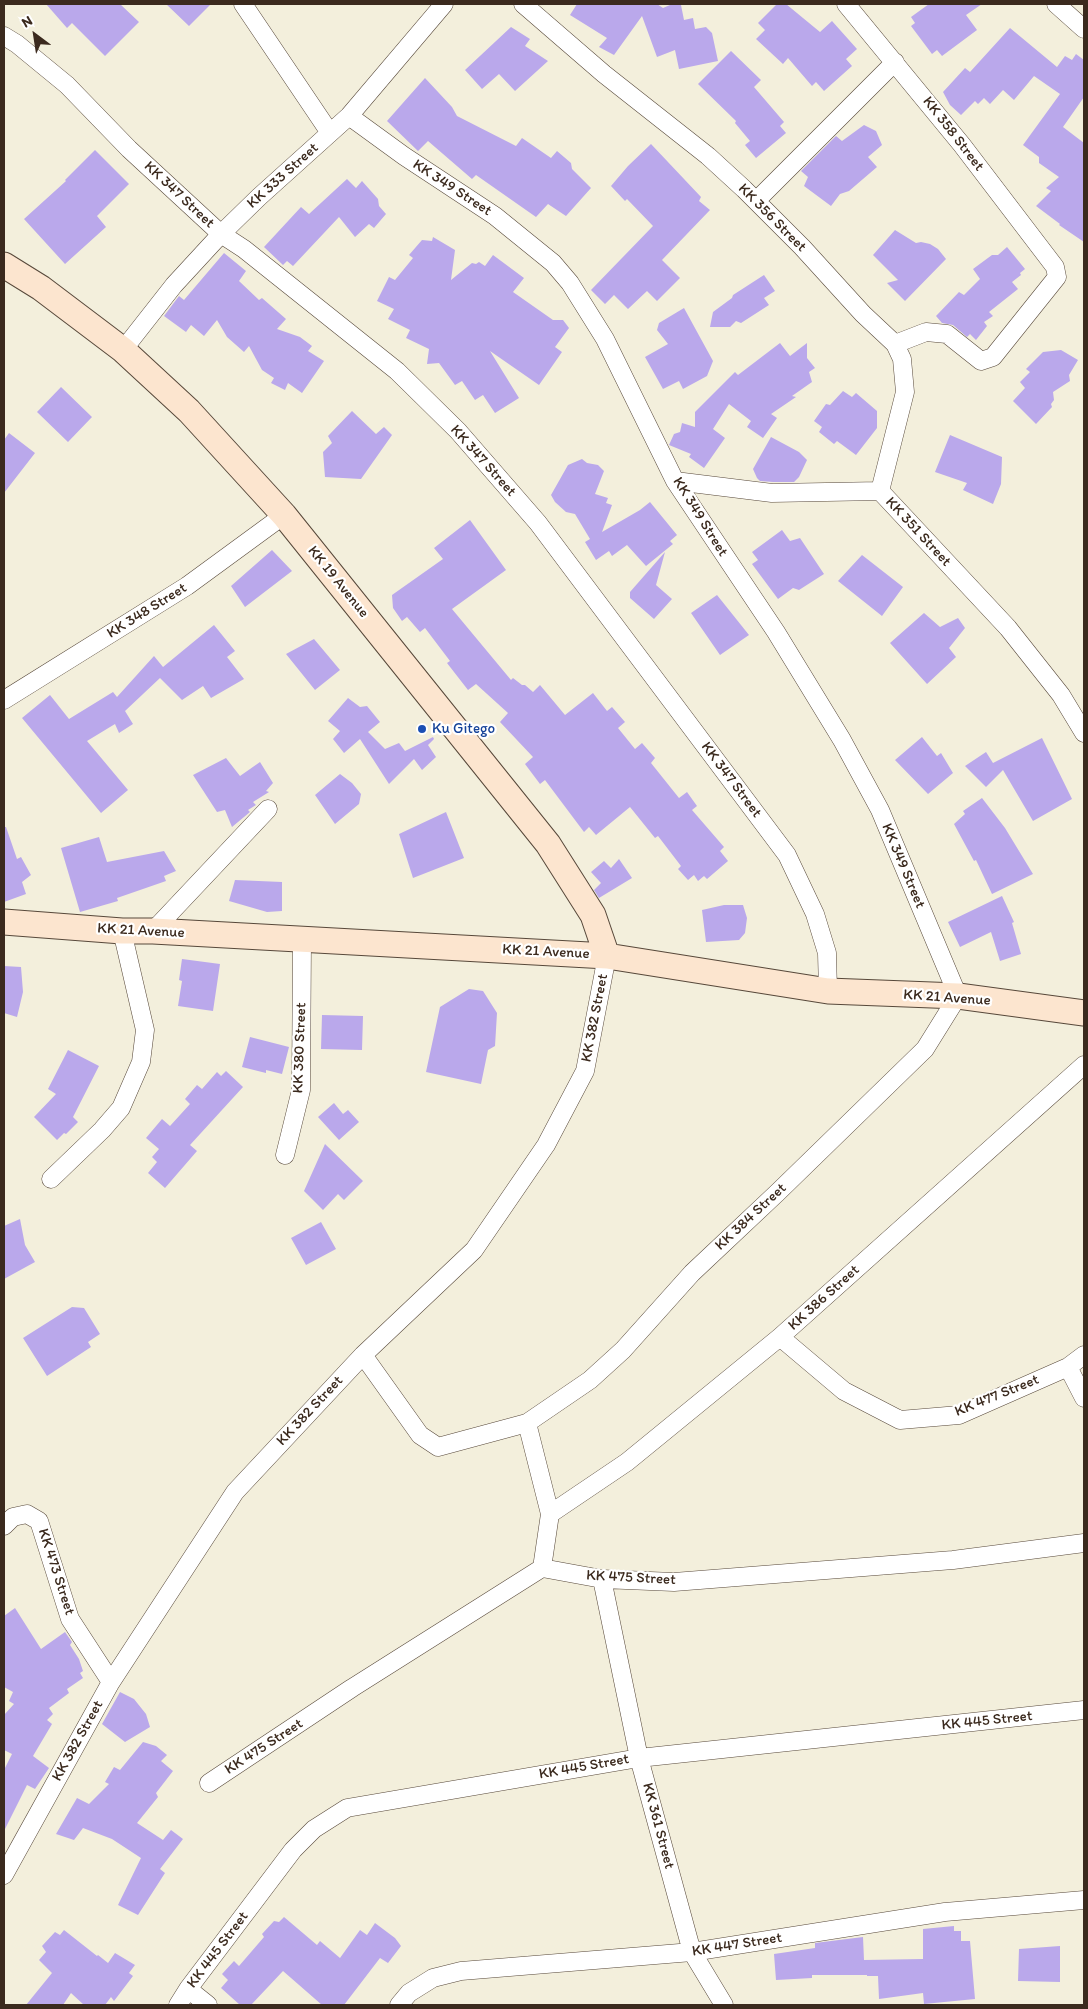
<!DOCTYPE html>
<style>
body{margin:0}
#map{position:relative;width:1088px;height:2009px;overflow:hidden;background:#f3efdc;font-family:Itim,sans-serif}
canvas{display:block}
.frame{position:absolute;inset:0;border:5px solid #3b2a1e;pointer-events:none}
.north{position:absolute;left:10px;top:10px;width:50px;height:50px;-webkit-text-stroke:4px #fff;paint-order:stroke;rotate:329deg;font-size:14px;font-weight:700;line-height:20px;text-align:center;color:#3b2a1e}
.north::after{content:'';display:block;margin:auto;width:18px;height:22px;background:#3b2a1e;clip-path:polygon(50% 0,100% 100%,50% 72%,0 100%)}
</style>
<div id="map">
<canvas width="1088" height="2009"></canvas>
<div class="frame"></div>
<div class="north">N</div>
</div>
<script>
const g = document.querySelector('canvas').getContext('2d');
g.lineJoin = 'round';
function fillPath(path, color) { g.fillStyle = color; g.fill(path, 'evenodd'); }
const poly = rows => new Path2D(rows.map(r => 'M' + r).join(''));
function stroke(path, color, width, dash) { g.strokeStyle = color; g.lineWidth = width; g.lineCap = dash ? 'butt' : 'round'; g.setLineDash(dash || []); g.stroke(path); }
function label(font, color, halo, rows, align = 'center') {
  g.font = font + ' Itim,sans-serif'; g.lineWidth = 4.5; g.setLineDash([]); g.textBaseline = 'middle'; g.strokeStyle = halo; g.fillStyle = color; for (const [text, x, y, turn = 0] of rows) {
    g.save(); g.translate(x, y); g.rotate((+turn || 0) * Math.PI / 180); g.textAlign = isNaN(turn) ? turn : align; if (halo) g.strokeText(text, 0, 0); g.fillText(text, 0, 0); g.restore();
  }
}
const building = poly([
 [46,4,120,4,139,22,105,56,72,23,67,28],
 [166,4,211,4,189,26],
 [577,4,657,4,663,8,670,5,681,5,684,20,693,18,695,29,706,27,712,33,718,61,679,69,675,50,657,57,642,16,614,55,599,47,607,38,570,15],
 [777,4,786,4,820,32,832,21,857,49,846,59,852,66,824,91,816,82,812,86,788,58,783,64,756,39,765,30,758,23],
 [929,4,982,4,966,15,977,30,942,56,937,50,932,54,911,26,915,23,911,17],
 [511,27,530,39,525,46,548,61,515,91,499,74,482,89,465,70],
 [1010,28,1057,67,1065,56,1072,60,1076,54,1084,60,1084,97,1063,127,1084,143,1084,242,1059,225,1060,224,1036,206,1051,191,1046,188,1059,177,1039,163,1039,157,1023,145,1060,94,1034,76,1014,100,1003,90,990,104,984,98,978,104,975,101,961,115,950,105,943,92,965,68,970,72],
 [731,51,761,80,754,87,784,122,780,126,786,133,756,158,745,145,750,141,735,123,736,121,698,84],
 [425,78,452,107,457,116,516,146,522,138,551,158,557,151,571,163,572,169,591,188,566,216,548,204,536,217,476,175,472,179,428,141,418,151,387,121],
 [864,125,876,131,882,145,868,157,877,167,849,191,840,194,831,206,804,186,808,177,801,171,836,136,842,141],
 [651,144,701,197,699,201,710,210,662,260,680,278,657,301,647,291,628,309,614,295,605,304,591,290,653,226,627,199,625,201,611,186,628,166],
 [95,150,129,184,97,216,106,227,65,264,24,219,66,181,65,180],
 [347,179,356,188,362,181,378,199,379,206,386,214,374,228,369,224,355,237,339,217,293,266,287,261,283,265,264,247,301,207,309,214],
 [895,230,916,243,921,242,930,244,938,249,946,259,905,301,887,283,898,280,873,255],
 [433,237,455,250,451,280,472,263,476,264,479,262,485,266,493,255,524,278,513,292,553,320,563,320,569,328,555,347,562,352,539,385,490,351,519,398,495,413,483,395,475,400,462,381,455,385,439,363,427,364,429,349,406,338,410,330,388,319,394,309,377,301,389,277,395,280,413,258,409,255,422,240,432,241],
 [1007,247,1025,269,1020,273,1021,275,1012,282,1018,289,989,312,993,316,984,322,987,326,976,340,970,334,967,337,953,325,942,323,936,316,959,292,964,295,980,279,973,269,992,255,998,255],
 [224,253,246,271,239,281,259,300,262,298,286,319,277,329,300,337,312,346,308,351,324,361,302,393,288,383,285,390,271,383,274,378,262,370,249,346,244,352,227,337,217,320,204,336,191,325,186,332,164,316,179,296,184,300],
 [764,275,775,291,764,298,769,305,741,323,736,321,730,327,710,327,713,312,732,298,733,295],
 [684,308,713,361,707,376,683,389,679,381,663,389,645,357,668,344,657,330,659,323],
 [780,343,790,356,807,343,807,358,815,368,809,372,812,382,792,396,796,397,771,414,777,418,763,438,747,427,751,421,729,404,713,429,725,438,704,468,689,457,691,454,669,445,674,434,680,432,682,423,695,427,695,412,735,372,738,375],
 [1061,350,1078,360,1069,375,1070,381,1053,392,1054,400,1051,404,1052,407,1036,424,1013,401,1025,388,1020,382,1030,372,1026,369,1043,352],
 [61,387,92,417,68,442,37,412],
 [843,391,852,397,856,393,877,411,877,428,856,455,837,441,834,444,819,432,822,427,814,421,826,404,830,405],
 [352,411,376,434,384,427,392,435,361,479,325,477,323,452,332,443,328,436],
 [9,433,35,453,4,493,4,440],
 [950,435,1002,457,1001,484,993,504,963,490,967,483,935,472],
 [771,437,799,452,807,460,799,477,794,482,773,482,760,481,757,478,753,469],
 [582,459,587,463,598,465,604,471,595,494,608,498,606,503,612,505,602,532,640,510,650,502,677,535,670,541,673,544,646,566,627,545,612,556,609,551,596,560,585,542,590,539,575,514,566,512,555,502,551,495,568,465],
 [470,520,506,570,452,609,511,680,513,678,522,685,525,685,533,692,540,685,565,715,593,693,607,711,612,707,625,722,618,728,635,749,642,743,655,758,651,763,679,798,687,792,697,806,692,810,724,847,720,851,728,861,707,879,704,876,698,881,694,875,688,880,678,869,681,866,658,836,655,838,630,807,596,835,589,827,584,832,545,780,540,784,525,764,533,757,500,722,508,713,476,684,468,690,447,663,450,661,425,628,420,632,407,617,402,621,393,608,392,595,443,559,434,548],
 [782,530,790,541,800,538,824,574,799,590,793,588,778,599,752,564,758,560,752,552],
 [272,550,292,571,245,607,231,586],
 [665,552,656,585,672,599,654,619,630,598,630,592],
 [862,555,903,587,882,616,838,581],
 [717,595,749,635,720,655,691,613],
 [924,613,940,627,958,618,965,628,949,648,956,657,927,684,890,643],
 [214,625,235,651,227,657,244,679,211,698,203,686,182,700,160,678,125,711,133,724,119,733,115,724,87,741,128,790,101,813,22,718,50,695,69,719,113,692,117,697,154,656,163,667],
 [314,639,340,670,315,690,286,654],
 [348,698,360,707,367,706,380,722,368,732,385,749,399,743,405,751,433,737,434,739,428,745,436,757,422,770,414,759,389,784,360,739,344,753,333,739,340,731,328,721],
 [922,737,937,756,941,753,953,773,928,794,895,760],
 [1042,738,1072,799,1033,821,1003,770,986,787,965,766,986,752,993,763],
 [226,758,240,776,260,762,273,783,266,791,269,792,253,802,256,805,248,810,250,812,232,827,225,810,217,812,193,775],
 [340,774,352,783,361,794,359,804,335,824,315,795],
 [982,798,1005,828,1033,874,992,894,976,860,974,861,954,824,965,814,963,811],
 [446,812,464,858,413,878,399,834],
 [4,827,6,827,17,859,21,857,31,875,22,882,26,894,4,902],
 [99,837,107,862,164,851,176,871,164,876,166,881,117,898,118,901,80,912,61,848],
 [619,859,632,878,599,898,594,890,601,883,591,872,604,861,611,868],
 [235,880,282,882,282,911,267,912,229,901],
 [1002,896,1014,922,1012,923,1021,954,1000,961,991,932,960,947,948,922],
 [724,905,743,905,747,918,745,933,739,940,706,942,702,910],
 [182,959,220,964,213,1011,178,1006,182,981,179,980],
 [4,966,21,967,23,992,17,1017,4,1013],
 [469,989,483,991,497,1013,495,1046,488,1050,481,1084,426,1072,440,1007],
 [322,1015,363,1016,362,1050,321,1049],
 [250,1037,289,1047,282,1074,266,1070,266,1073,242,1067],
 [68,1050,99,1066,73,1117,78,1122,66,1134,64,1133,57,1140,34,1117,56,1094,48,1089],
 [226,1071,243,1087,190,1145,197,1151,165,1188,148,1173,157,1162,152,1157,159,1149,146,1138,162,1119,170,1126,190,1104,185,1099,197,1085,202,1089,217,1072,221,1076],
 [334,1103,343,1114,348,1110,359,1122,339,1140,318,1117],
 [325,1144,363,1181,344,1200,338,1194,323,1210,304,1191],
 [20,1219,25,1245,35,1262,4,1279,4,1226],
 [321,1222,336,1249,306,1265,291,1238],
 [72,1307,84,1308,100,1334,88,1342,91,1347,47,1376,23,1338],
 [15,1608,41,1649,65,1632,72,1642,70,1645,79,1659,83,1671,80,1673,83,1678,67,1689,69,1693,49,1708,53,1714,47,1720,52,1724,33,1756,49,1768,35,1789,27,1785,4,1831,4,1770,12,1754,4,1750,4,1715,14,1704,9,1701,13,1692,4,1687,4,1616],
 [120,1692,134,1699,146,1714,150,1727,125,1742,102,1724],
 [143,1742,156,1746,167,1755,161,1761,173,1771,156,1793,158,1797,137,1823,163,1840,171,1830,183,1839,160,1869,165,1873,138,1915,118,1905,141,1858,112,1839,83,1828,74,1840,56,1834,77,1798,89,1804,109,1784,105,1782,114,1767,120,1770],
 [284,1917,317,1945,320,1941,340,1958,360,1930,367,1935,375,1923,395,1938,401,1946,388,1963,380,1958,344,2005,322,2005,283,1971,251,2005,240,2005,221,1988,228,1980,222,1974,234,1961,239,1966,264,1937,262,1934,274,1921,279,1922],
 [954,1926,954,1931,961,1931,961,1941,970,1941,975,1999,924,2004,923,1993,879,1999,878,1976,867,1976,867,1975,812,1975,812,1978,776,1980,774,1954,815,1948,815,1943,863,1937,864,1960,923,1959,923,1929],
 [64,1930,97,1956,98,1955,108,1963,115,1953,135,1965,129,1973,133,1976,114,2001,111,1997,105,2005,84,2005,71,1993,63,2005,26,2005,52,1973,39,1960,46,1952,42,1946,55,1932,60,1935],
 [1060,1946,1060,1982,1018,1981,1019,1949]
]);
const street = poly([
 [243,4,330,133],
 [523,4,604,74,708,156,744,189,802,247,863,314,895,344,902,359,905,392,880,491],
 [846,4,962,145,1055,267,1057,277,993,357,981,361,947,334,926,332,895,344],
 [1056,4,1084,29],
 [4,36,17,44,67,85,129,149,221,234,244,249,397,371,458,431,538,523,787,855,815,914,827,953,828,991],
 [349,116,404,156,495,216,553,263,570,283,605,339,675,481,776,632,842,740,880,810,958,996,925,1049,777,1193,692,1273,623,1350,590,1380,527,1423],
 [756,201,895,62],
 [123,350,174,285,221,234,259,197,349,116,444,4],
 [675,481,772,493,880,491,1008,628,1061,695,1084,733],
 [4,700,187,586,284,515],
 [153,931,268,809],
 [285,1155,301,1090,302,940],
 [51,1179,102,1130,121,1108,141,1062,145,1030,122,931],
 [780,1337,844,1391,900,1420,959,1415,1068,1367,1084,1355],
 [363,1355,420,1435,438,1447,527,1423,550,1514,542,1568],
 [1068,1367,1084,1398],
 [550,1514,627,1462,780,1337,1084,1065],
 [4,1526,13,1517,27,1514,39,1521,70,1619,111,1682],
 [602,1579,639,1758,692,1952,724,2005],
 [209,1783,352,1688,542,1568,602,1579,674,1582,953,1560,1084,1543],
 [4,1875,111,1682,235,1492,363,1355,474,1250,546,1145,585,1071,607,956],
 [188,1989,208,2005],
 [178,2005,188,1989,293,1850,314,1829,347,1808,639,1758,1084,1710],
 [399,2005,409,1993,433,1978,461,1971,692,1952,945,1912,1084,1900]
]);
const secondary = poly([
 [4,265,41,288,123,350,189,411,284,515,548,844,593,915,607,956],
 [4,922,122,931,153,931,607,956,828,991,958,996,1084,1013]
]);
const markers = [
 [422,729,5,"#1a4fb4"]
];
const streetNames = [
 ["KK 358 Street",953,134,52],
 ["KK 333 Street",283,176,-42],
 ["KK 349 Street",452,188,33],
 ["KK 347 Street",179,195,43],
 ["KK 356 Street",772,218,45],
 ["KK 347 Street",483,461,48],
 ["KK 349 Street",700,517,58],
 ["KK 351 Street",918,532,47],
 ["KK 19 Avenue",338,582,51],
 ["KK 348 Street",147,611,-32],
 ["KK 347 Street",731,780,53],
 ["KK 349 Street",903,866,67],
 ["KK 21 Avenue",141,931,3],
 ["KK 21 Avenue",546,952,3],
 ["KK 21 Avenue",947,998,4],
 ["KK 382 Street",595,1018,-79],
 ["KK 380 Street",300,1048,-88],
 ["KK 384 Street",751,1217,-43],
 ["KK 386 Street",824,1298,-42],
 ["KK 477 Street",997,1396,-22],
 ["KK 382 Street",310,1411,-47],
 ["KK 473 Street",56,1572,72],
 ["KK 475 Street",631,1578,3],
 ["KK 445 Street",987,1721,-6],
 ["KK 382 Street",78,1741,-61],
 ["KK 475 Street",264,1747,-33],
 ["KK 445 Street",584,1767,-10],
 ["KK 361 Street",658,1826,75],
 ["KK 447 Street",737,1945,-9],
 ["KK 445 Street",218,1950,-53]
];
const transitNames = [
 ["Ku Gitego",432,729]
];
fillPath(building, '#baa8eb');
stroke(street, '#57483a', 19);
stroke(secondary, '#57483a', 27);
stroke(street, '#fff', 18);
stroke(secondary, '#fce5cf', 25);
for (const [x, y, r, color] of markers) { const dot = new Path2D(); dot.arc(x, y, r, 0, 2 * Math.PI); g.fillStyle = color; g.fill(dot); stroke(dot, '#fff', 2); }
label('15px', '#3b2a1e', '#fff', streetNames);
label('15px', '#164399', '#fff', transitNames, 'left');
</script>
